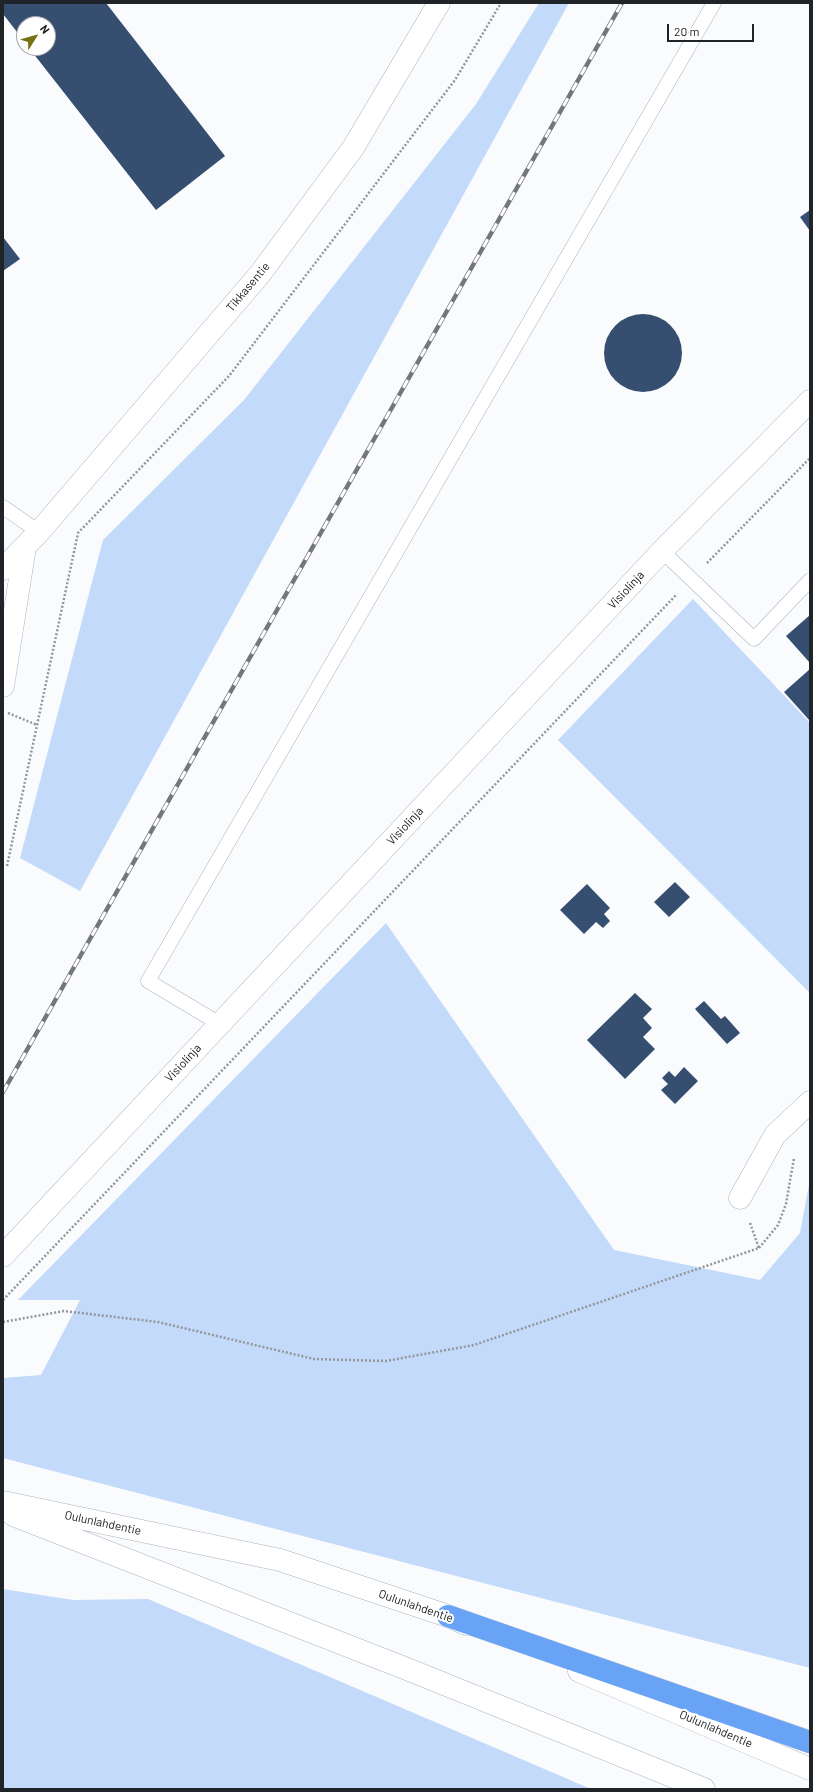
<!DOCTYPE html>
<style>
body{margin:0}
#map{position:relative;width:813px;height:1792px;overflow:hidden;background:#f9fbfd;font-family:Barlow,sans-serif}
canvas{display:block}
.frame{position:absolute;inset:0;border:4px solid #202328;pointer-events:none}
.north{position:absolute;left:16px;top:16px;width:40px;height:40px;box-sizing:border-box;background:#fff;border:1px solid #a6a7a9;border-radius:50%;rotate:53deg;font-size:11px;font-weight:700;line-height:16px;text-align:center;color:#202328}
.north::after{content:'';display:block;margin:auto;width:14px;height:18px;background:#757114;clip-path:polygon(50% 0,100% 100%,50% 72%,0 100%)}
.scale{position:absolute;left:667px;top:24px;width:87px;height:18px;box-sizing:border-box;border:2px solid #202328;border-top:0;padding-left:5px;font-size:12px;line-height:14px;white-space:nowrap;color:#202328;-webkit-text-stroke:3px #fff;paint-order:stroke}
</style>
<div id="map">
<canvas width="813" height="1792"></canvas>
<div class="frame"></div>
<div class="north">N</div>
<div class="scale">20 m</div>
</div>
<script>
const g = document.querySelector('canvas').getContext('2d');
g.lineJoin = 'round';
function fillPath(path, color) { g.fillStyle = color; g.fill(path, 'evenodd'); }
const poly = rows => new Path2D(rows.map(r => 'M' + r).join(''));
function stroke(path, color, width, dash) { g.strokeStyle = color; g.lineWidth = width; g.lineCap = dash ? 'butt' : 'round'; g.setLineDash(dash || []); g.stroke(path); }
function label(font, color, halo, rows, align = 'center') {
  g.font = font + ' Barlow,sans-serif'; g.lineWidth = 4; g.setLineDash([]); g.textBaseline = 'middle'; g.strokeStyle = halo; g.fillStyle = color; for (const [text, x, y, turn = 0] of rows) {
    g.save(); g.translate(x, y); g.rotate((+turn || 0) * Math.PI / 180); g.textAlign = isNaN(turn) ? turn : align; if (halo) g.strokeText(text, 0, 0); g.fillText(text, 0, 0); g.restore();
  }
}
const green = poly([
 [539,3,569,3,80,891,20,858,103,540,244,400,476,104],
 [693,599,810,723,810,993,558,740],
 [386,923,614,1250,760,1280,800,1233,810,1179,810,1668,3,1458,3,1378,41,1375,80,1300,18,1300],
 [3,1589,73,1600,148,1599,591,1789,3,1789]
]);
const building = poly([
 [3,3,106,3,225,156,156,210,29,48,48,48,48,24,24,24,24,41,3,14],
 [810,210,810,231,800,217],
 [3,237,20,259,3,271],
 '604 353a39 39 0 1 1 78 0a39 39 0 1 1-78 0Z',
 [810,615,810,663,786,636],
 [810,669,810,721,784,692],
 [675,882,690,897,669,917,654,902],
 [587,884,610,908,604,914,610,921,603,928,596,922,584,934,560,910],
 [635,993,652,1009,643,1018,652,1028,643,1037,655,1049,625,1079,587,1040],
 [704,1001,721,1019,725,1016,740,1033,727,1044,695,1009],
 [684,1067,698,1081,675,1104,661,1090,668,1084,662,1078,669,1071,675,1077]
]);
const path = poly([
 [707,563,810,458],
 [8,713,37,725],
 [7,866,78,533,229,376,455,80,501,3],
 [759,1248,778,1225,786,1204,794,1158],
 [3,1300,677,594],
 [3,1322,64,1311,158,1322,314,1359,386,1361,474,1345,759,1248,750,1223]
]);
const service = poly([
 [3,507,39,532],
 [662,551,754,639,810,580],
 [220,1024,148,981,714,3]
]);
const minor = poly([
 [3,569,39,532,260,274,353,148,439,3],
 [3,686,25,547],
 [740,1198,775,1135,810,1102],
 [3,1256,662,551,810,401]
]);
const secondary = poly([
 [3,1502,280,1560,448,1616,466,1624],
 [13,1515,407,1669,704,1789],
 [579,1671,810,1769]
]);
const motorway = poly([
 [448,1616,810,1742]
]);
const rail = poly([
 [3,1092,622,3]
]);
const streetNames = [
 ["Tikkasentie",248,287,-50],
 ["Visiolinja",626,590,-47],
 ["Visiolinja",405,826,-47],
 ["Visiolinja",183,1063,-47],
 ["Oulunlahdentie",103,1523,12],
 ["Oulunlahdentie",416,1606,19],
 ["Oulunlahdentie",716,1729,23]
];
fillPath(green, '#c3dafb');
fillPath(building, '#364f71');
stroke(service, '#abb4c0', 15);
stroke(minor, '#abb4c0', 23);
stroke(secondary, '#abb4c0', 23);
stroke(motorway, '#d7d7d8', 23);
stroke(path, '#949699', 2.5, [2, 2]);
stroke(service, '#fff', 14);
stroke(minor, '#fff', 22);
stroke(secondary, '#fff', 22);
stroke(motorway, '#68a3f6', 22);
stroke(rail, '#74767a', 4.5);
stroke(rail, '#fff', 3, [9]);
label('12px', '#202328', '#fff', streetNames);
</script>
